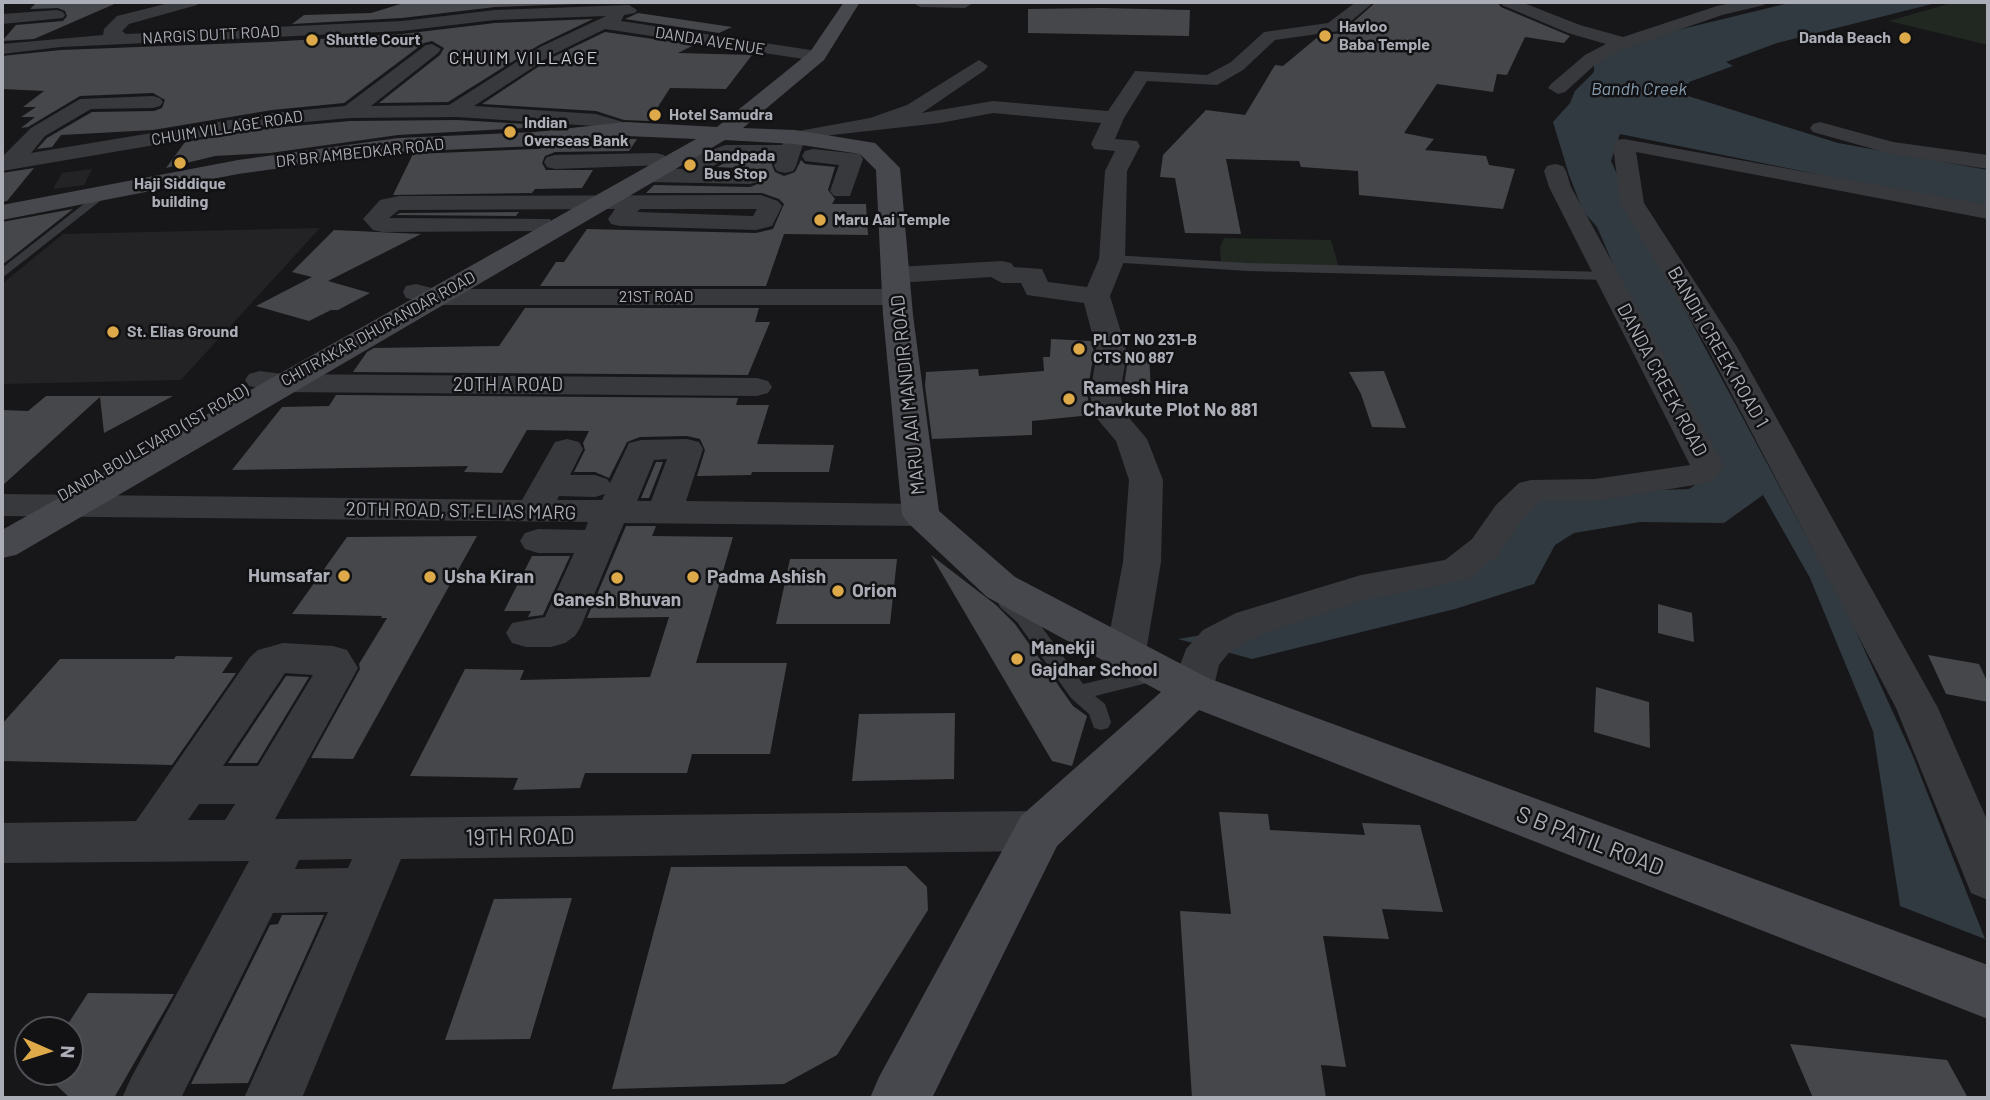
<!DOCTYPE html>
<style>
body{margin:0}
#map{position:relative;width:1990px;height:1100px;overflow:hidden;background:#171719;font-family:Barlow,sans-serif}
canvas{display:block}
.frame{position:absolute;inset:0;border:4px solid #abaeb7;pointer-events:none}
.north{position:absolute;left:14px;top:1016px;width:70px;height:70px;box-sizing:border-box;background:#121214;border:2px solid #4f5055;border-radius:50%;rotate:93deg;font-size:19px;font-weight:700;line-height:28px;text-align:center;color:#abaeb7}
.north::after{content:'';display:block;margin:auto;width:24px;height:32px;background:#deaa49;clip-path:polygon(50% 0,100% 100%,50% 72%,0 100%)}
</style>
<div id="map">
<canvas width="1990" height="1100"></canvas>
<div class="frame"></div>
<div class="north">N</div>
</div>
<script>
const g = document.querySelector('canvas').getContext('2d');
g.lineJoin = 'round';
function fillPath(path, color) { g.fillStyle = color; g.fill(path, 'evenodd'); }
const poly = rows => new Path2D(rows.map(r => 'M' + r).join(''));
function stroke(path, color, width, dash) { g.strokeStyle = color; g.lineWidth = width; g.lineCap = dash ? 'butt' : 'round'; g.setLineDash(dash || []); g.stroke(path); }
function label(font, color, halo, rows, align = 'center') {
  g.font = font + ' Barlow,sans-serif'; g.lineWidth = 5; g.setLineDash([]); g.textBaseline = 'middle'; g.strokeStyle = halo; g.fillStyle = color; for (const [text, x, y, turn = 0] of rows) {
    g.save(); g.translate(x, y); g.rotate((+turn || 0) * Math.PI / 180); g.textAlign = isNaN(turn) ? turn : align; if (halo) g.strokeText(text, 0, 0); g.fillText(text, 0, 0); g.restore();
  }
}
const built = poly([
 [92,169,84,185,53,189,62,173],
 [320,228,181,380,2,384,2,284,63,234]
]);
const green = poly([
 [1955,2,1988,2,1988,45,1889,21],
 [1224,238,1331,240,1339,268,1221,263,1220,247]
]);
const water = poly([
 [1793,2,1940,2,1777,43,1726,62,1733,66,1689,82,1685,95,1838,143,1988,170,1988,209,1620,134,1611,161,1644,234,1849,616,1912,754,1985,939,1900,906,1873,731,1810,578,1763,495,1724,523,1640,522,1574,533,1555,545,1534,584,1455,609,1252,659,1178,639,1243,628,1460,572,1542,494,1689,489,1706,478,1597,227,1583,211,1569,175,1553,122,1570,103,1575,91,1594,72,1594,61,1641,39]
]);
const building = poly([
 [37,2,119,2,34,39,2,41,16,25,63,21,67,16,65,11,58,8,30,9],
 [407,2,631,2,495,7,402,18,292,24,304,15,371,13],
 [1376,2,1497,2,1501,7,1570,36,1564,43,1525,37,1507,75,1497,74,1493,92,1437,84,1404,133,1434,139,1425,150,1486,156,1489,165,1515,169,1503,209,1359,195,1358,171,1301,167,1299,161,1226,159,1241,234,1185,233,1175,178,1160,177,1163,155,1206,110,1245,115,1275,65,1283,66,1319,36,1341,33],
 [1102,8,1190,10,1189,36,1028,33,1028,9],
 [638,13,732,27,719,33,625,19],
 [593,19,539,45,448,102,379,103,440,55,444,48,432,41,424,43,344,103,272,110,153,130,61,135,52,147,37,149,47,138,92,112,154,111,162,108,165,100,153,93,80,96,28,127,21,128,35,117,21,117,36,107,23,107,44,91,2,89,2,56,61,50,268,42,402,34,495,23],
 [605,32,694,45,678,53,752,55,726,89,670,88,649,121,624,120,596,111,482,104,553,57],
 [457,120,561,126,398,135,270,153,215,156,166,168,185,142,272,128,350,121],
 [626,139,637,139,629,151,555,152,545,156,542,163,546,170,593,170,582,188,535,189,532,193,393,195,413,154,535,149],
 [730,160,773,160,772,165,775,172,784,176,795,172,801,160,805,164,835,167,828,190,835,199,832,204,866,204,868,235,784,234,766,286,540,286,556,262,564,262,587,229,756,233,773,229,784,204,779,199,762,193,646,193,654,185,750,187,760,183,763,176,758,169,717,167],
 [34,168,7,201,2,202,2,173],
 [73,209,2,265,2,222],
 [519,212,516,216,396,215,400,213],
 [334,230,421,234,328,281,370,293,338,310,331,310,309,321,256,306,312,277,292,272],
 [525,308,759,308,755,322,770,322,748,375,353,372,367,352,374,348,499,346],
 [1051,339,1091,341,1094,352,1087,394,1091,415,1032,421,1032,435,932,439,925,386,926,372,978,369,979,376,1044,371,1043,357,1050,357],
 [1129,353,1149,353,1151,393,1123,392],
 [1384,371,1406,428,1372,427,1361,394,1349,372],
 [336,395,738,398,736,405,769,405,757,444,834,445,829,472,752,472,751,475,697,476,705,450,700,439,687,436,640,437,627,442,609,478,595,472,574,472,585,450,583,443,589,431,527,430,502,473,464,472,468,466,232,470,282,407,329,406],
 [46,396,173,396,104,433,100,397,2,486,2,410,28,411],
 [656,462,663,462,649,498,641,498],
 [626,526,656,526,652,536,733,537,696,663,787,663,770,754,692,754,687,773,585,773,580,788,513,790,518,778,410,776,465,669,524,670,520,680,650,677,669,617,587,618],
 [477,536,353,759,311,758,360,669,359,664,387,618,381,618,382,616,292,614,347,537],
 [931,555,996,605,1015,624,1073,706,1087,716,1072,766,1052,761],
 [532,556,570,556,543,615,528,617,531,611,504,611],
 [790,559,897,559,890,624,776,624],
 [1658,604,1692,613,1694,642,1658,633],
 [1928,655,1979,664,1988,683,1988,702,1946,694],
 [176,656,233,657,222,673,236,673,172,765,2,761,2,724,60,659,174,659],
 [286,676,309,677,257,763,228,763],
 [1596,687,1649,702,1650,748,1594,732],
 [955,713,954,779,852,781,859,714],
 [1219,812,1268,814,1270,830,1365,835,1362,823,1420,825,1443,912,1382,909,1389,939,1323,936,1346,1067,1321,1065,1326,1098,1192,1098,1180,911,1231,914],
 [906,866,927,887,928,910,837,1055,784,1084,612,1089,671,867],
 [572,898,530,1039,445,1040,494,899],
 [282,915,324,915,248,1083,191,1084,270,925,278,924],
 [88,993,174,994,114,1098,70,1098,42,1072,70,1072,70,1030,64,1030],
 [1790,1044,1947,1060,1968,1098,1813,1098]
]);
const lane = poly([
 [99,192,109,194,2,278,2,268,99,192],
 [1112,255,1248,263,1607,272,1613,276,1607,280,1248,271,1108,262,1108,256,1112,255],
 [1007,596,1014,597,1031,612,1083,684,1160,666,1167,668,1170,673,1167,678,1095,696,1105,704,1111,722,1108,728,1101,730,1094,728,1089,714,1071,698,1017,622,1000,607,998,602,1000,597,1007,596]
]);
const street = poly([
 [173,2,199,2,197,5,129,24,122,31,126,34,402,21,495,10,629,5,637,10,635,13,624,15,621,21,817,51,826,56,817,61,605,29,552,55,474,106,596,114,633,125,636,129,633,133,626,135,594,126,457,117,350,118,272,125,2,171,2,157,31,128,80,99,153,96,160,98,163,102,160,106,153,108,91,109,45,136,31,153,272,113,345,106,426,45,432,44,441,49,438,53,371,106,449,105,540,47,606,16,495,20,402,31,61,47,2,54,2,44,103,35,104,29,117,16,173,2],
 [912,2,972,2,973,3,965,8,920,7,912,2],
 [1356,2,1374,2,1339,31,1275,40,1243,70,1217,85,1147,81,1124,118,1115,139,1137,141,1140,146,1127,171,1125,259,1110,296,1127,352,1120,394,1125,413,1147,439,1163,480,1161,562,1146,652,1140,662,1126,667,1112,662,1106,652,1123,562,1129,480,1116,441,1094,415,1090,394,1097,352,1084,303,1027,295,1021,283,1002,283,991,277,896,283,887,281,883,275,887,269,896,267,1002,261,1011,263,1014,267,1042,269,1048,282,1087,287,1099,259,1105,171,1115,151,1094,149,1091,144,1101,123,993,113,940,123,832,135,804,141,796,166,793,171,785,173,777,171,774,166,777,157,729,157,708,169,758,172,761,177,758,182,750,184,649,182,641,180,638,175,641,170,649,168,687,169,696,156,725,145,782,145,788,133,870,118,907,105,979,60,988,66,985,70,922,113,993,101,1108,111,1135,71,1207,75,1231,62,1264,32,1328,23,1356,2],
 [1500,2,1521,2,1580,25,1623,37,1717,6,1737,2,1766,2,1764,5,1722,15,1621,50,1597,63,1565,92,1558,94,1548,88,1551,84,1585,55,1606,44,1568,33,1502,5,1500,2],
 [57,10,63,12,65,15,63,18,2,24,2,14,57,10],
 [1820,122,1893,142,1988,155,1988,169,1891,154,1813,132,1810,128,1813,124,1820,122],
 [1624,139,1988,205,1988,219,1636,152,1644,203,1737,347,1938,708,1988,822,1988,900,1971,893,1896,708,1707,347,1620,203,1613,145,1616,140,1624,139],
 [813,149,860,154,863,159,850,196,834,196,830,191,839,165,805,161,802,156,805,151,813,149],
 [656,153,664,155,667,160,664,165,555,169,547,167,544,162,547,157,555,155,656,153],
 [1555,164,1563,166,1566,171,1571,187,1724,466,1719,473,1713,481,1701,484,1595,501,1540,501,1521,521,1498,555,1469,579,1365,600,1264,633,1231,650,1219,665,1213,690,1207,701,1192,706,1177,701,1171,690,1186,649,1203,630,1236,613,1361,575,1445,560,1472,539,1496,505,1519,483,1531,480,1595,479,1690,465,1549,187,1544,171,1547,166,1555,164],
 [761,195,778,201,782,206,772,226,756,230,620,226,611,224,608,219,615,209,399,210,389,218,550,219,553,224,550,229,541,231,382,232,373,230,363,219,380,200,399,196,761,195],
 [640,209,757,209,753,216,637,212,640,209],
 [416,284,436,289,897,289,907,291,911,297,907,303,897,305,436,305,406,298,403,292,406,286,416,284],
 [260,371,282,374,757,378,768,381,772,387,768,393,757,396,282,392,249,386,245,380,249,374,260,371],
 [567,439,579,442,583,449,570,475,595,475,607,479,610,483,629,443,641,440,687,439,699,442,703,449,686,501,921,504,934,507,939,515,934,523,921,526,624,523,581,626,575,636,565,643,551,647,526,647,512,643,506,633,512,623,545,617,574,553,538,553,525,549,520,541,525,533,538,529,585,530,588,522,2,516,2,494,522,500,555,442,567,439],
 [667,459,651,501,637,501,654,460,667,459],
 [605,494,602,500,557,500,559,496,595,497,605,494],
 [283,643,333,646,347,650,358,668,275,819,1039,811,1056,817,1063,831,1056,845,1039,851,401,859,302,1098,244,1098,328,912,273,913,181,1098,122,1098,131,1078,249,861,2,863,2,823,136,821,250,657,258,650,283,643],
 [285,673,313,675,258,766,223,766,285,673],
 [199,804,235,804,225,820,188,820,199,804],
 [352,859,348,868,295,869,299,860,352,859]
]);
const secondary = poly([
 [844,2,860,2,824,60,743,128,795,130,875,143,900,168,913,315,939,511,1015,577,1208,678,1988,965,1988,1019,1199,710,1057,846,932,1098,870,1098,879,1077,1021,816,1161,692,987,597,908,523,902,515,883,315,876,170,860,154,795,144,725,140,16,555,2,558,2,530,696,139,626,136,535,146,398,152,238,174,2,220,2,205,238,160,398,138,535,132,626,122,717,127,810,52,844,2]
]);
const markers = [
 [1325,36,7,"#deaa49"],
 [1905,38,7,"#deaa49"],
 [312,40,7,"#deaa49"],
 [655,115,7,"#deaa49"],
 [510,132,7,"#deaa49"],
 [180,163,7,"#deaa49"],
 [690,165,7,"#deaa49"],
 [820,220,7,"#deaa49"],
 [113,332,7,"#deaa49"],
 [1079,349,7,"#deaa49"],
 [1069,399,7,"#deaa49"],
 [344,576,7,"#deaa49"],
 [430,577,7,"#deaa49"],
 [693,577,7,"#deaa49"],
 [617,578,7,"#deaa49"],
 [838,591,7,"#deaa49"],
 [1017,659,7,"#deaa49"]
];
const farPoinames = [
 ["Havloo",1339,27],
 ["Baba Temple",1339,45],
 ["Danda Beach",1891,38,"right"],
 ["Shuttle Court",326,40],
 ["Hotel Samudra",669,115],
 ["Indian",524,123],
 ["Overseas Bank",524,141],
 ["Dandpada",704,156],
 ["Bus Stop",704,174],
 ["Haji Siddique",180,184,"center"],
 ["building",180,202,"center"],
 ["Maru Aai Temple",834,220],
 ["St. Elias Ground",127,332],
 ["PLOT NO 231-B",1093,340],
 ["CTS NO 887",1093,358]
];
const farStreetnames = [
 ["NARGIS DUTT ROAD",211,35,-3],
 ["DANDA AVENUE",710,41,9],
 ["CHUIM VILLAGE ROAD",227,128,-9],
 ["DR BR AMBEDKAR ROAD",360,153,-6],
 ["21ST ROAD",656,297],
 ["CHITRAKAR DHURANDAR ROAD",378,329,-29],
 ["DANDA BOULEVARD (1ST ROAD)",153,443,-30]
];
const farNeighbourhoodnames = [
 ["CHUIM VILLAGE",524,58]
];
const farWaternames = [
 ["Bandh Creek",1639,89]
];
const streetNames = [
 ["BANDH CREEK ROAD 1",1718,347,60],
 ["DANDA CREEK ROAD",1662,380,62],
 ["20TH A ROAD",508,385],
 ["MARU AAI MANDIR ROAD",908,395,-96],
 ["20TH ROAD, ST.ELIAS MARG",461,511,1]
];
const poiNames = [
 ["Ramesh Hira",1083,388],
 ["Chavkute Plot No 881",1083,410],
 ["Humsafar",330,576,"right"],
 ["Usha Kiran",444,577],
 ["Padma Ashish",707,577],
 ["Orion",852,591],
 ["Ganesh Bhuvan",617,600,"center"],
 ["Manekji",1031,648],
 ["Gajdhar School",1031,670]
];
const nearStreetnames = [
 ["19TH ROAD",520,837,-1],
 ["S B PATIL ROAD",1590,841,21]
];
fillPath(built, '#232325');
fillPath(green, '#212822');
fillPath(water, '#313a40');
fillPath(building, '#46474b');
fillPath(lane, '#38393d');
fillPath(street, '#38393d');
fillPath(secondary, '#47484d');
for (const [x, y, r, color] of markers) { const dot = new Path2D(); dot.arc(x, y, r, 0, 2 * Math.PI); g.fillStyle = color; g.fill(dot); stroke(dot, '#121214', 2.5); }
label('bold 16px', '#abaeb7', '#121214', farPoinames, 'left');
label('16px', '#abaeb7', '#121214', farStreetnames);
g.letterSpacing = '2px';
label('18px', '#cbcdd4', '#121214', farNeighbourhoodnames);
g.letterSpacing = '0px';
label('italic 18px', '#859cae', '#121214', farWaternames);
label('19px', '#abaeb7', '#121214', streetNames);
label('bold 19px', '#abaeb7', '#121214', poiNames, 'left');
label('23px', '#abaeb7', '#121214', nearStreetnames);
</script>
